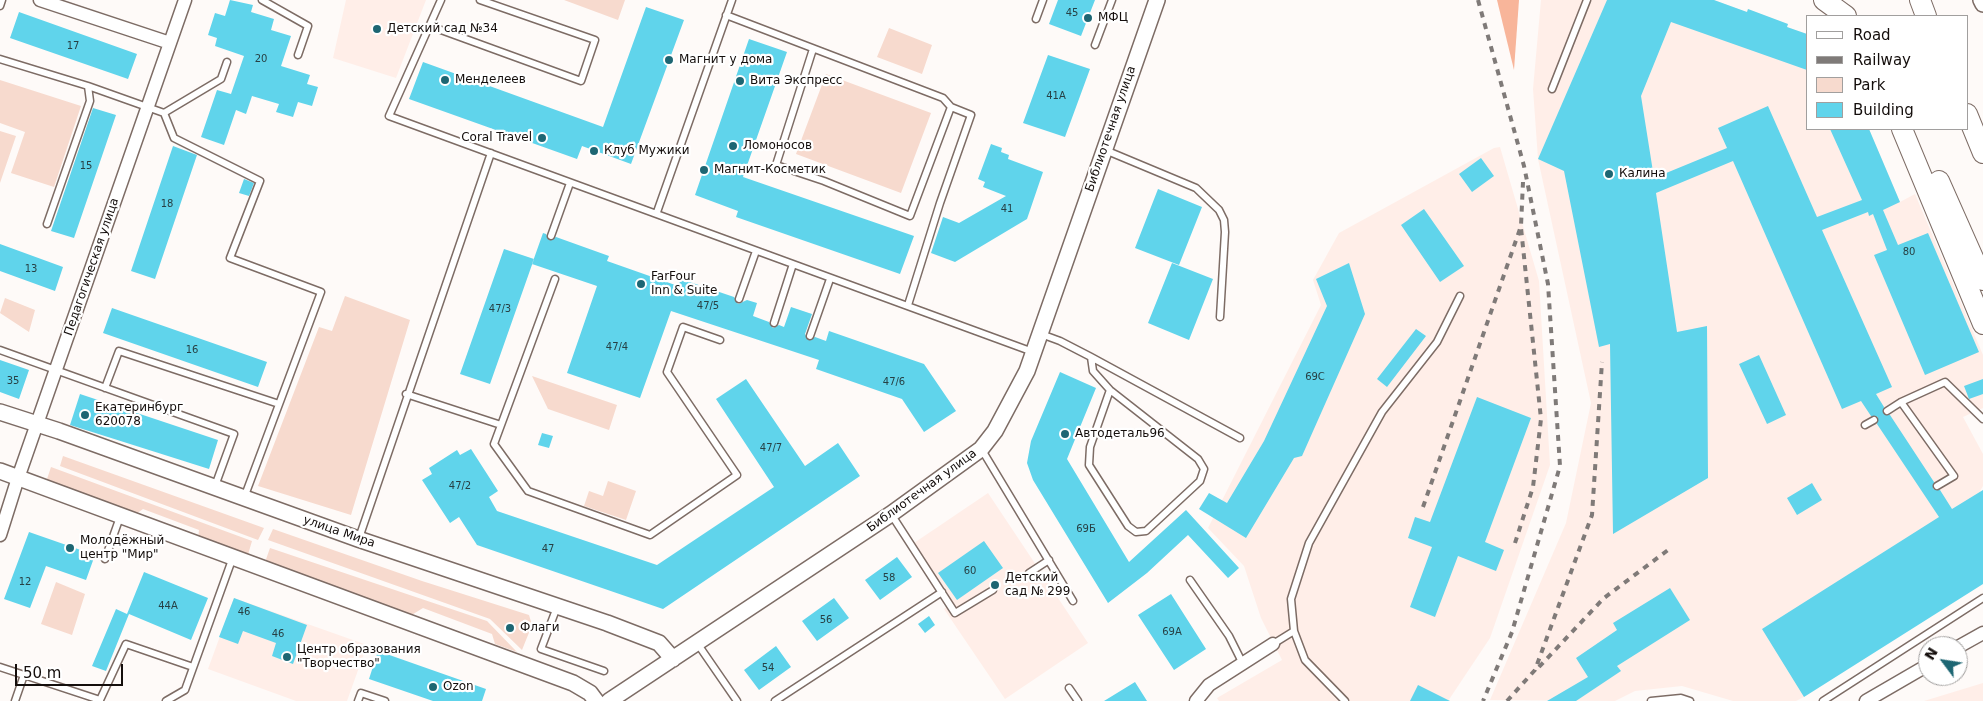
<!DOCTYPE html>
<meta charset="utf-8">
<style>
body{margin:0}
#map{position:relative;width:1983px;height:701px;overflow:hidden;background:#fefaf8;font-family:"DejaVu Sans",sans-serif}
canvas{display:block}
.legend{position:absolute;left:1806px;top:15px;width:162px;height:115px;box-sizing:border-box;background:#fff;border:1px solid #a19f9e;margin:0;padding:6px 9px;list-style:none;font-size:15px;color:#140e0c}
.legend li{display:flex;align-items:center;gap:10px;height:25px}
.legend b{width:25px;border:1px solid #a19f9e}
.north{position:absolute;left:1918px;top:636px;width:50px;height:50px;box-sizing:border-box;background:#fff;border:1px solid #a19f9e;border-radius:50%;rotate:301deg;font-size:14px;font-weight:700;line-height:20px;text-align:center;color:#140e0c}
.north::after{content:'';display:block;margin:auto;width:18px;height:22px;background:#1d6673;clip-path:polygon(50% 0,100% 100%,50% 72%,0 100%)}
.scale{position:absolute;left:15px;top:664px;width:108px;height:22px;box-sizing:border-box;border:2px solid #140e0c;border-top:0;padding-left:6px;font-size:15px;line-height:18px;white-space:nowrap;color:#140e0c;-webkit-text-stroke:4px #fff;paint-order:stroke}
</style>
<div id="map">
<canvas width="1983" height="701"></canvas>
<ul class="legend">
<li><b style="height:6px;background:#fff"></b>Road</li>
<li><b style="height:6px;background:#7f7a78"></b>Railway</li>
<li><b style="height:14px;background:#f7dace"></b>Park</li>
<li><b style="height:14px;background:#60d4eb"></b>Building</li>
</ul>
<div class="north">N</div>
<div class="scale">50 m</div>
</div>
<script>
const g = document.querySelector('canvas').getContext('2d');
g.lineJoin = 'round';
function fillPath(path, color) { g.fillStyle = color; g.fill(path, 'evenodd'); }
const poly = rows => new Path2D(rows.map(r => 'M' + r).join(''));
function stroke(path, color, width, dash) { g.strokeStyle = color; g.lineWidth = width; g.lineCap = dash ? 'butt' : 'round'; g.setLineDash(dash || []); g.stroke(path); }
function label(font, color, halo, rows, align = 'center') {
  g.font = font + ' "DejaVu Sans",sans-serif'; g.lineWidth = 4.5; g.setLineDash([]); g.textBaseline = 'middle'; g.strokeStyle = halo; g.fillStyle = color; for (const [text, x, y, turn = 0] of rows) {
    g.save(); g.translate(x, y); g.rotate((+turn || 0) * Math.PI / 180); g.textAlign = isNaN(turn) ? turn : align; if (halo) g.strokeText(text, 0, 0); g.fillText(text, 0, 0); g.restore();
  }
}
const built = poly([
 [346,0,426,0,396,78,333,58],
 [1541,0,1714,0,1746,12,1748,9,1788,24,1787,27,1807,34,1807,129,1869,129,1900,202,1915,194,1983,355,1983,408,1963,417,1983,454,1983,486,1980,491,1983,496,1804,697,1796,701,1733,701,1682,686,1635,691,1615,701,1490,700,1566,523,1591,403,1538,159,1533,89],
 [1500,147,1539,281,1550,465,1490,638,1448,701,1219,701,1217,698,1282,660,1261,618,1244,566,1208,528,1321,305,1313,280,1339,233,1494,148],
 [988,493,1088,643,1005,699,944,609,953,602,914,543],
 [234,598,367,645,347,701,296,701,208,669],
 [1983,683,1983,701,1924,701]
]);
const green = poly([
 [564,0,625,0,618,20],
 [889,28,932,45,922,74,877,57],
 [826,74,931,113,901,193,796,154],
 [0,80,81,106,54,187,11,173,25,132,0,123],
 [0,131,16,136,0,183],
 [345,296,410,320,351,515,258,486,319,327,332,331],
 [5,298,35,310,29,332,0,313],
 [532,376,617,405,609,430,548,409],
 [63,456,264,528,258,540,60,466],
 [51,467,252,541,247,558,198,539,199,530,143,509,132,517,45,485],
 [608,481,636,491,626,520,584,506,589,491,603,496],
 [273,529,422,581,529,615,532,625,522,650,490,619,268,540],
 [270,548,487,621,517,652,495,644,492,634,423,608,410,616,264,565],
 [56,582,85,594,72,635,41,624]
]);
const forest = poly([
 [1497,0,1519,0,1514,70]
]);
const building = poly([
 [230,0,253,5,251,12,274,19,271,30,291,36,281,66,310,75,307,84,318,87,312,106,298,102,293,117,276,112,279,104,252,96,246,114,236,110,224,145,201,137,217,90,231,94,244,56,215,46,217,38,208,35,215,13,225,16],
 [1058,0,1095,0,1081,36,1049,24],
 [1607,0,1714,0,1747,12,1748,9,1788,24,1787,27,1807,34,1807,70,1671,22,1641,96,1654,178,1727,148,1718,128,1768,106,1817,217,1862,200,1830,129,1869,129,1900,202,1883,210,1898,245,1928,233,1979,352,1925,375,1874,255,1887,250,1873,214,1869,216,1868,212,1822,230,1892,387,1876,394,1884,407,1883,413,1890,415,1934,482,1933,489,1940,490,1952,509,1983,490,1983,584,1804,697,1762,629,1939,517,1877,424,1878,417,1871,416,1861,401,1842,409,1733,161,1656,193,1677,332,1707,326,1708,478,1613,534,1610,344,1599,347,1564,171,1538,159],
 [646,7,684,20,631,164,582,146,577,159,409,99,423,62,603,127],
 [19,12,137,54,128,79,10,38],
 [749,39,787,52,743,177,914,236,900,274,736,217,738,211,695,195],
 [1048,55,1090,69,1065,137,1023,123],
 [93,108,116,115,74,238,51,231],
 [991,144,1002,148,1001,152,1009,155,1008,159,1043,172,1027,219,955,262,931,253,943,217,959,223,1006,196,983,187,985,182,978,179],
 [173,146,197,155,155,279,131,271],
 [1481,158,1494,176,1472,192,1459,174],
 [244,179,254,183,249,196,239,193],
 [1158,189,1202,207,1179,265,1135,248],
 [1424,209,1464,266,1440,282,1401,225],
 [543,233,546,234,549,240,556,237,609,256,607,261,678,286,681,279,734,297,738,304,747,300,757,303,753,316,769,322,773,328,779,325,784,327,791,307,812,314,805,334,808,340,815,337,826,341,829,331,924,364,956,411,924,432,902,399,816,369,819,360,671,311,640,398,567,373,597,286,532,264],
 [0,244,63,267,55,291,0,271],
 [504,249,534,259,490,384,460,374],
 [1172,263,1213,279,1189,340,1148,323],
 [1349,263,1365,314,1302,456,1294,458,1246,538,1199,509,1209,493,1227,503,1264,441,1327,306,1316,279],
 [112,308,267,362,258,387,103,333],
 [1416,329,1426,336,1387,387,1377,379],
 [1759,355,1786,415,1767,424,1739,364],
 [0,360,29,370,19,399,0,392],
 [1060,372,1096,388,1067,459,1129,562,1186,510,1239,568,1228,578,1188,535,1147,573,1108,603,1033,480,1027,463,1031,441],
 [746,379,805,466,838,443,860,476,663,609,477,545,459,517,450,523,422,480,432,474,429,468,457,450,460,455,471,449,498,491,489,497,497,511,657,565,774,487,716,399],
 [1983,379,1983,394,1969,399,1964,386],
 [80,394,218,440,209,469,70,425],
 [1477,397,1531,418,1485,542,1504,550,1496,571,1458,556,1435,617,1410,607,1432,547,1408,538,1415,517,1430,522],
 [542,433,553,436,549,448,538,445],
 [1812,483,1822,500,1797,515,1787,498],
 [29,532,95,555,86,580,46,566,30,608,4,599],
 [984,541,1003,568,957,600,938,573],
 [897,557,912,577,880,600,865,580],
 [144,572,208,598,191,640,129,614,106,671,92,666,116,609,127,614],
 [1670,588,1690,620,1617,666,1621,671,1576,701,1547,701,1588,677,1576,658,1617,630,1613,623],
 [1171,594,1206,649,1174,670,1138,615],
 [234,598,307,625,293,664,272,656,276,643,243,631,238,644,219,637],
 [834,598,849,618,817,641,802,621],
 [929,616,935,625,925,633,918,624],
 [776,646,791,667,759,690,744,670],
 [378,651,486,689,482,701,433,701,369,679],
 [1135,682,1147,701,1104,701],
 [1418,685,1450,701,1410,701]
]);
const service = poly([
 [262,0,308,26,298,55],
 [441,0,389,116,1033,352],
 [0,6,2,0],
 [726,15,943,98,951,107,910,216,824,181,776,165,813,49],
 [1036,19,1043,0],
 [430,26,581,81,595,40,480,0],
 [1095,45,1112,0],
 [0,59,88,86,164,113,174,138,260,181,230,258,321,292,244,498],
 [1552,89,1587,0],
 [164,113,221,79,227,62],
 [1105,150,1196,188,1219,210,1224,220,1225,232,1220,317],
 [657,212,732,0],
 [47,224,90,101,88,86],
 [551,236,570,183],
 [555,279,494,444,528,491,650,535,737,475,667,372,683,327,720,340],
 [739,299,756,251],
 [908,305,940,203,971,115,951,107],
 [774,323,793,264],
 [1041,334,1060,341,1091,357,1240,438],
 [810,336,830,279],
 [0,350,234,434,215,486],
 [1091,357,1093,371,1110,390,1198,459,1204,469,1200,481,1146,531,1136,532,1128,526,1089,465,1090,447,1110,390],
 [105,388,119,351,279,404],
 [406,394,501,425],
 [1901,402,1954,476,1937,486],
 [1887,411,1901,402,1945,382,1983,419],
 [1865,425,1874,420],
 [982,450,1073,601],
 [891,514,955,613,993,590],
 [359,538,491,153],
 [105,559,120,517],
 [1029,573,1049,560],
 [1190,580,1229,636,1243,664],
 [557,607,541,649,604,671],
 [697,643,737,701],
 [1273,644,1294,631],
 [0,667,100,700,126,644,193,667],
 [1069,688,1078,701],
 [15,701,24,675],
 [166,701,185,690,233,557],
 [358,701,361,693,385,701],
 [775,701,942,592],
 [1345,701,1305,660,1294,631,1291,599,1309,543,1382,412,1437,342,1460,296],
 [1651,701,1681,698,1690,701],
 [1823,701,1983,598]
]);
const minor = poly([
 [40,0,170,43],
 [0,535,18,478,185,0],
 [1958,647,1983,633],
 [1196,701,1209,685,1273,644],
 [1866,701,1928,665]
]);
const tertiary = poly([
 [1981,0,1983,4],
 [0,412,59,431,358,539,607,623,659,643,673,659],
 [0,471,573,683,590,693,596,701],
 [609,701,891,514,981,449,995,431,1027,371,1157,0]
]);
const primary = poly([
 [1824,0,1846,16],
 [1920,0,1926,16],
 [1967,114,1983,153],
 [1902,129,1983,324],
 [1939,181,1983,280]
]);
const rail = poly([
 [1478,0,1524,166,1548,284,1560,466,1512,632,1483,701],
 [1423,507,1521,226,1523,182],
 [1515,543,1533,487,1541,419,1521,228],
 [1539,667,1604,598,1668,550],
 [1507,701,1535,670,1592,515,1602,362]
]);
const markers = [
 [1088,18,5,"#1d6673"],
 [377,29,5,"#1d6673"],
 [669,60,5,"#1d6673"],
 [445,80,5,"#1d6673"],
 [740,81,5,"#1d6673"],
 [542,138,5,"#1d6673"],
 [733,146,5,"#1d6673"],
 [594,151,5,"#1d6673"],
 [704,170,5,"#1d6673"],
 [1609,174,5,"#1d6673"],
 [641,284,5,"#1d6673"],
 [85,415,5,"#1d6673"],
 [1065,434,5,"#1d6673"],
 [70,548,5,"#1d6673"],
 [995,585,5,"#1d6673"],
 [510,628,5,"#1d6673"],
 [287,657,5,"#1d6673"],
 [433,687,5,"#1d6673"]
];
const numberNames = [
 ["45",1072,13],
 ["17",73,46],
 ["20",261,59],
 ["41А",1056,96],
 ["15",86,166],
 ["18",167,204],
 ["41",1007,209],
 ["80",1909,252],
 ["13",31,269],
 ["47/5",708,306],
 ["47/3",500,309],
 ["47/4",617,347],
 ["16",192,350],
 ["69С",1315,377],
 ["35",13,381],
 ["47/6",894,382],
 ["47/7",771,448],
 ["47/2",460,486],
 ["69Б",1086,529],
 ["47",548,549],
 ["60",970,571],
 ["58",889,578],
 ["12",25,582],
 ["44А",168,606],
 ["46",244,612],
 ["56",826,620],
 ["69А",1172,632],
 ["46",278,634],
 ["54",768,668]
];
const poiNames = [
 ["МФЦ",1098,18],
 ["Детский сад №34",387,29],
 ["Магнит у дома",679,60],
 ["Менделеев",455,80],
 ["Вита Экспресс",750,81],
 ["Coral Travel",532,138,"right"],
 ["Ломоносов",743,146],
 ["Клуб Мужики",604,151],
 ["Магнит-Косметик",714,170],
 ["Калина",1619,174],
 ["FarFour",651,277],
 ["Inn & Suite",651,291],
 ["Екатеринбург",95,408],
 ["620078",95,422],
 ["Автодеталь96",1075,434],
 ["Молодёжный",80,541],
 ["центр \"Мир\"",80,555],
 ["Детский",1005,578],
 ["сад № 299",1005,592],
 ["Флаги",520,628],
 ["Центр образования",297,650],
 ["\"Творчество\"",297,664],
 ["Ozon",443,687]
];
const streetNames = [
 ["Библиотечная улица",1111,129,-71],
 ["Педагогическая улица",92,267,-71],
 ["Библиотечная улица",922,491,-36],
 ["улица Мира",339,532,19]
];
fillPath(built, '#ffeee8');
fillPath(green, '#f7dace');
fillPath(forest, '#f8b59a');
fillPath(building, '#60d4eb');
stroke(service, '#7d6c65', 9);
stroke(minor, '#7d6c65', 15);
stroke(tertiary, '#7d6c65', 18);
stroke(primary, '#7d6c65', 22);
stroke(service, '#fff', 6);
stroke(minor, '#fff', 12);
stroke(tertiary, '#fff', 15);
stroke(primary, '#fff', 20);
stroke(rail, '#7f7a78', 4, [6, 6]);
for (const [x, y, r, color] of markers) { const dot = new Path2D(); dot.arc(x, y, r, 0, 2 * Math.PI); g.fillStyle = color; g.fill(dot); stroke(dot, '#fff', 2); }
label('10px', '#274044', null, numberNames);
label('12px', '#140e0c', '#fff', poiNames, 'left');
label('12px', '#140e0c', '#fff', streetNames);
</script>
